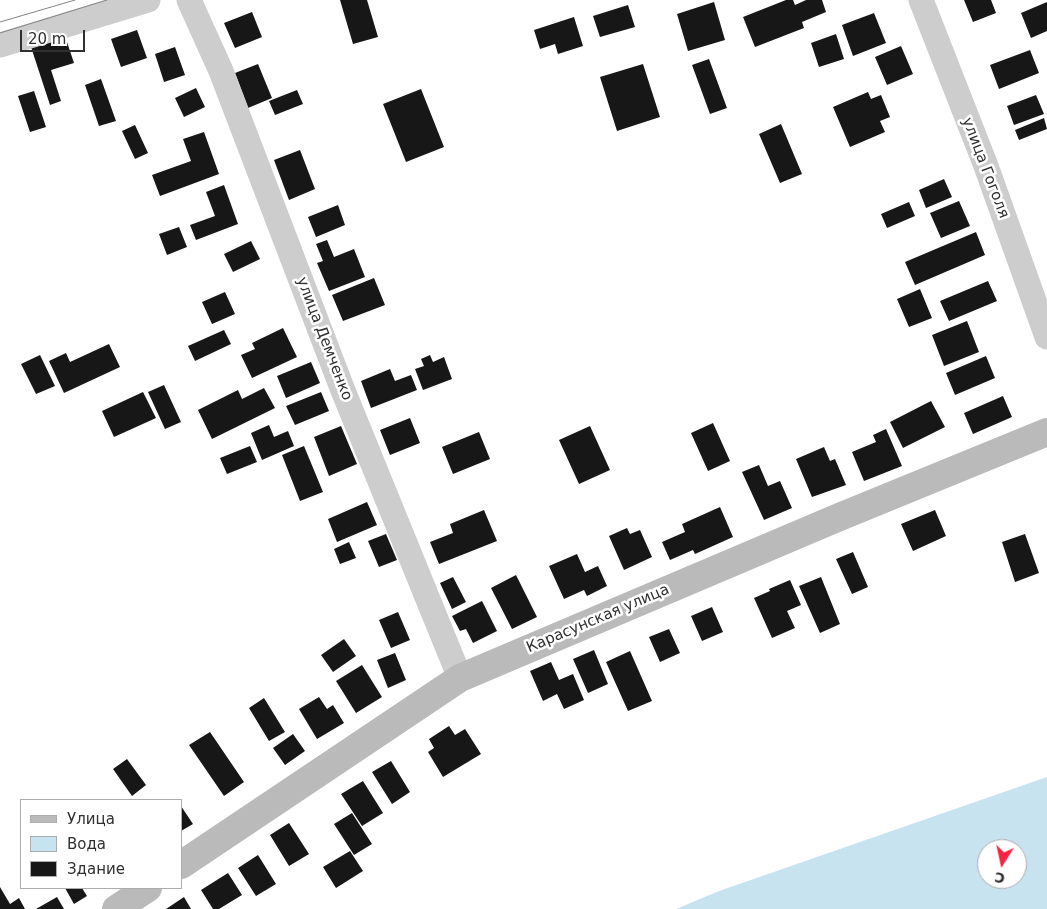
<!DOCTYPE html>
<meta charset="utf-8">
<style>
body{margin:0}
#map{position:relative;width:1047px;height:909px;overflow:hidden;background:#fff;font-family:"DejaVu Sans",sans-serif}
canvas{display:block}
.legend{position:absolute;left:20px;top:799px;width:162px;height:90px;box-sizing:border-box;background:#fff;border:1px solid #acacac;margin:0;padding:6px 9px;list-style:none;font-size:15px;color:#303030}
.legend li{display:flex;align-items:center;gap:10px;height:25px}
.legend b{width:25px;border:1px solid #acacac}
.north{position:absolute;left:977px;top:839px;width:50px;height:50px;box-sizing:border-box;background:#fff;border:1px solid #acacac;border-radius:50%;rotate:190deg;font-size:14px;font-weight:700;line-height:20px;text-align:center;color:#303030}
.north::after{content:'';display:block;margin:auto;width:18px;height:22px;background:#f62440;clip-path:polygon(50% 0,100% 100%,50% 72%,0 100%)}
.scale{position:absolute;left:20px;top:30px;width:65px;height:22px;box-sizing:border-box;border:2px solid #303030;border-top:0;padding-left:6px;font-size:15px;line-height:18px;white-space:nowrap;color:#303030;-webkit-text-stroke:4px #fff;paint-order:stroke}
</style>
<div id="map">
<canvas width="1047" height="909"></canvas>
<ul class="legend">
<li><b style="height:6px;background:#bababa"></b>Улица</li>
<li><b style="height:14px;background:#c8e3f0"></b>Вода</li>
<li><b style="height:14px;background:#171717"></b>Здание</li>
</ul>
<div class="north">С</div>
<div class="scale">20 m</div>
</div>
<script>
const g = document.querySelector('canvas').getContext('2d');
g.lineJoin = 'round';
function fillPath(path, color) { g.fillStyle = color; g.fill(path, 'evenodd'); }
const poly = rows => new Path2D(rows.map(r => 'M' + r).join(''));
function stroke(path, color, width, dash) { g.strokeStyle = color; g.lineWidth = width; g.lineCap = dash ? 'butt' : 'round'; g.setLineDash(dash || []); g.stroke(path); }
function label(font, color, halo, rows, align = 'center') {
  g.font = font + ' "DejaVu Sans",sans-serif'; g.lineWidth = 5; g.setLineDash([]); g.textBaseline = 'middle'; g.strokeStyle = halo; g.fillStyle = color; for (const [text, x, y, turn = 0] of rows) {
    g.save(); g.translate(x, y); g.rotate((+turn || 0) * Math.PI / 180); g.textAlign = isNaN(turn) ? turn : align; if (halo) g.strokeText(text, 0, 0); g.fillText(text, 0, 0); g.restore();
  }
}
const water = poly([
 [1047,777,1047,909,676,909,719,891],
 [987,849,1017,849,1017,879,987,879]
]);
const building = poly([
 [340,0,367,0,378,37,353,44],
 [786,0,793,0,795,5,806,0,822,0,826,12,802,22,804,28,755,47,743,17],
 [964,0,991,0,996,13,973,22],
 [714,2,725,40,688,51,677,14],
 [1047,2,1047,31,1031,38,1021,13],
 [628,5,635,27,600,37,593,16],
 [252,12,262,37,235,48,224,23],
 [874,13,886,43,853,56,842,25],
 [574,17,583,46,558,54,555,44,540,49,534,30],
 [137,30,147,58,121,67,111,39],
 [836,34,844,59,819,67,811,43],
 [65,36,74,63,51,70,61,101,50,105,31,47],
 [901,46,913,74,887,85,875,57],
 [175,47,185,75,164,82,155,54],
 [1030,50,1039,73,999,89,990,65],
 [709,59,727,108,710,114,692,65],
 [258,64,272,98,248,108,235,73],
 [643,64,660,117,617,131,600,77],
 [101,79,116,121,99,126,85,85],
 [196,88,205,107,184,117,175,98],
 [421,89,444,147,406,162,383,104],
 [297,90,303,104,275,115,269,101],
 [34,91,46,127,30,132,18,96],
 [868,92,871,99,881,95,890,117,880,121,885,132,850,147,833,107],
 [1036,95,1044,114,1014,125,1007,106],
 [1044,118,1047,129,1019,140,1015,130],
 [781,124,802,174,780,183,759,134],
 [135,125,148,153,135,159,122,131],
 [204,132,219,174,160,196,152,175,191,161,183,139],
 [300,150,315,189,289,200,274,160],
 [944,179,952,197,926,208,919,190],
 [224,185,238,224,196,240,190,225,215,216,206,192],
 [959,201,970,226,941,238,930,213],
 [909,202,915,216,887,228,881,214],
 [338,205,345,225,316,237,308,217],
 [179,227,187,247,167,255,159,234],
 [976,232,985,255,915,285,905,262],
 [327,240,334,257,354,249,365,277,329,291,317,263,323,261,316,244],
 [251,241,260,259,233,272,224,254],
 [374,278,385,305,343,321,332,295],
 [988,281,997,301,949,321,940,301],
 [920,289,932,318,909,327,897,299],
 [225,292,235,314,212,324,202,302],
 [967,321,979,352,944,366,932,335],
 [283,328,297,357,252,378,241,355,255,349,252,343],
 [224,330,231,344,195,361,188,346],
 [109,344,120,367,64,393,49,361,66,353,70,362],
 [40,355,55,386,36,394,21,364],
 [430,355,433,362,444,357,452,379,423,390,415,369,424,366,421,359],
 [986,356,995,378,955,395,946,373],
 [311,362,320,383,286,398,277,376],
 [390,369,395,381,411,375,417,390,371,408,361,381],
 [164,385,181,422,165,429,148,392],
 [264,388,275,408,212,439,198,410,238,390,242,399],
 [143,392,156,418,114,437,102,411],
 [321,392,329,411,295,425,286,406],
 [1003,396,1012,417,973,434,964,413],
 [931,401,945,427,903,448,890,422],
 [410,418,420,443,390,455,380,430],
 [713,423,730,461,708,471,691,433],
 [269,425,274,437,288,431,294,446,262,460,251,433],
 [341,426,357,464,329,476,314,437],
 [590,426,610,470,579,484,559,440],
 [886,429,902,466,864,481,852,452,876,442,873,435],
 [479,432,490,459,453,474,442,447],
 [250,446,257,462,227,474,220,458],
 [304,446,323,492,300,501,282,455],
 [824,447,830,461,835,459,846,485,812,497,796,459],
 [759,465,768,486,780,481,792,508,764,520,742,472],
 [367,502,377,525,337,542,328,519],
 [720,507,733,537,695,554,693,550,670,560,662,542,685,532,682,524],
 [484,510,497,541,439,564,430,542,453,533,450,524],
 [935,510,946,536,913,551,901,524],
 [627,528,630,534,640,530,652,557,624,570,609,536],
 [386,534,397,560,379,567,368,541],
 [1025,534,1039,573,1015,582,1002,542],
 [349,542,356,558,340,564,334,549],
 [853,552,868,587,852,594,836,559],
 [577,554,585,572,598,566,607,586,587,596,584,590,564,599,549,566],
 [516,575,537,617,512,629,491,588],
 [453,577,466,602,452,609,440,583],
 [821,577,840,624,820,633,799,586],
 [790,580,801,605,787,611,795,628,772,638,754,598,770,591,769,589],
 [482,601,497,631,473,643,466,629,460,631,452,616],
 [712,607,723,632,702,641,691,616],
 [398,612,410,640,391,648,379,620],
 [669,629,680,653,660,662,649,637],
 [344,639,356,656,333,672,321,655],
 [594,650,608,684,588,693,573,659],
 [630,651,652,701,628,711,606,662],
 [395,653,406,680,388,688,377,660],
 [551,662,559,680,573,674,584,700,564,709,557,694,543,701,530,671],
 [362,665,382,697,356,713,336,681],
 [319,697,327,709,333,705,344,723,317,739,299,709],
 [264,698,285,732,269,741,249,708],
 [449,726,455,735,465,729,481,754,443,777,428,752,434,748,429,739],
 [210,732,244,782,224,796,189,745],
 [293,734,305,751,285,765,273,748],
 [127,759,146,785,132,796,113,769],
 [391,761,410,792,392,804,372,772],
 [363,781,383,813,362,826,341,794],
 [181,806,193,824,181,831],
 [352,813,372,844,354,855,334,824],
 [289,823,309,854,289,866,270,835],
 [350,851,363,871,336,888,323,867],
 [258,855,276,884,256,896,238,868],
 [228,873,242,895,219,909,213,909,201,890],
 [0,887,10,904,19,898,25,909,0,909],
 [65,888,82,888,87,896,74,904],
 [57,897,64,909,36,909],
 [184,897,191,909,166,909]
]);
const street = poly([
 [189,0,221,71,342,388,460,678],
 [921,0,986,166,1047,337],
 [0,45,148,0]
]);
const secondary = poly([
 [181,865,460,678,837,518,1047,432],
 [116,909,148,888]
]);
const tram = poly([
 [0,22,75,0],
 [0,33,107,0]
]);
const streetNames = [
 ["улица Гоголя",985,168,69],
 ["улица Демченко",324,339,69],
 ["Карасунская улица",598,619,-23]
];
fillPath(water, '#c8e3f0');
fillPath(building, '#171717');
stroke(street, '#cdcdcd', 25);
stroke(secondary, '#bababa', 28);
stroke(tram, '#858585', 1);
label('15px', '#303030', '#fff', streetNames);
</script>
